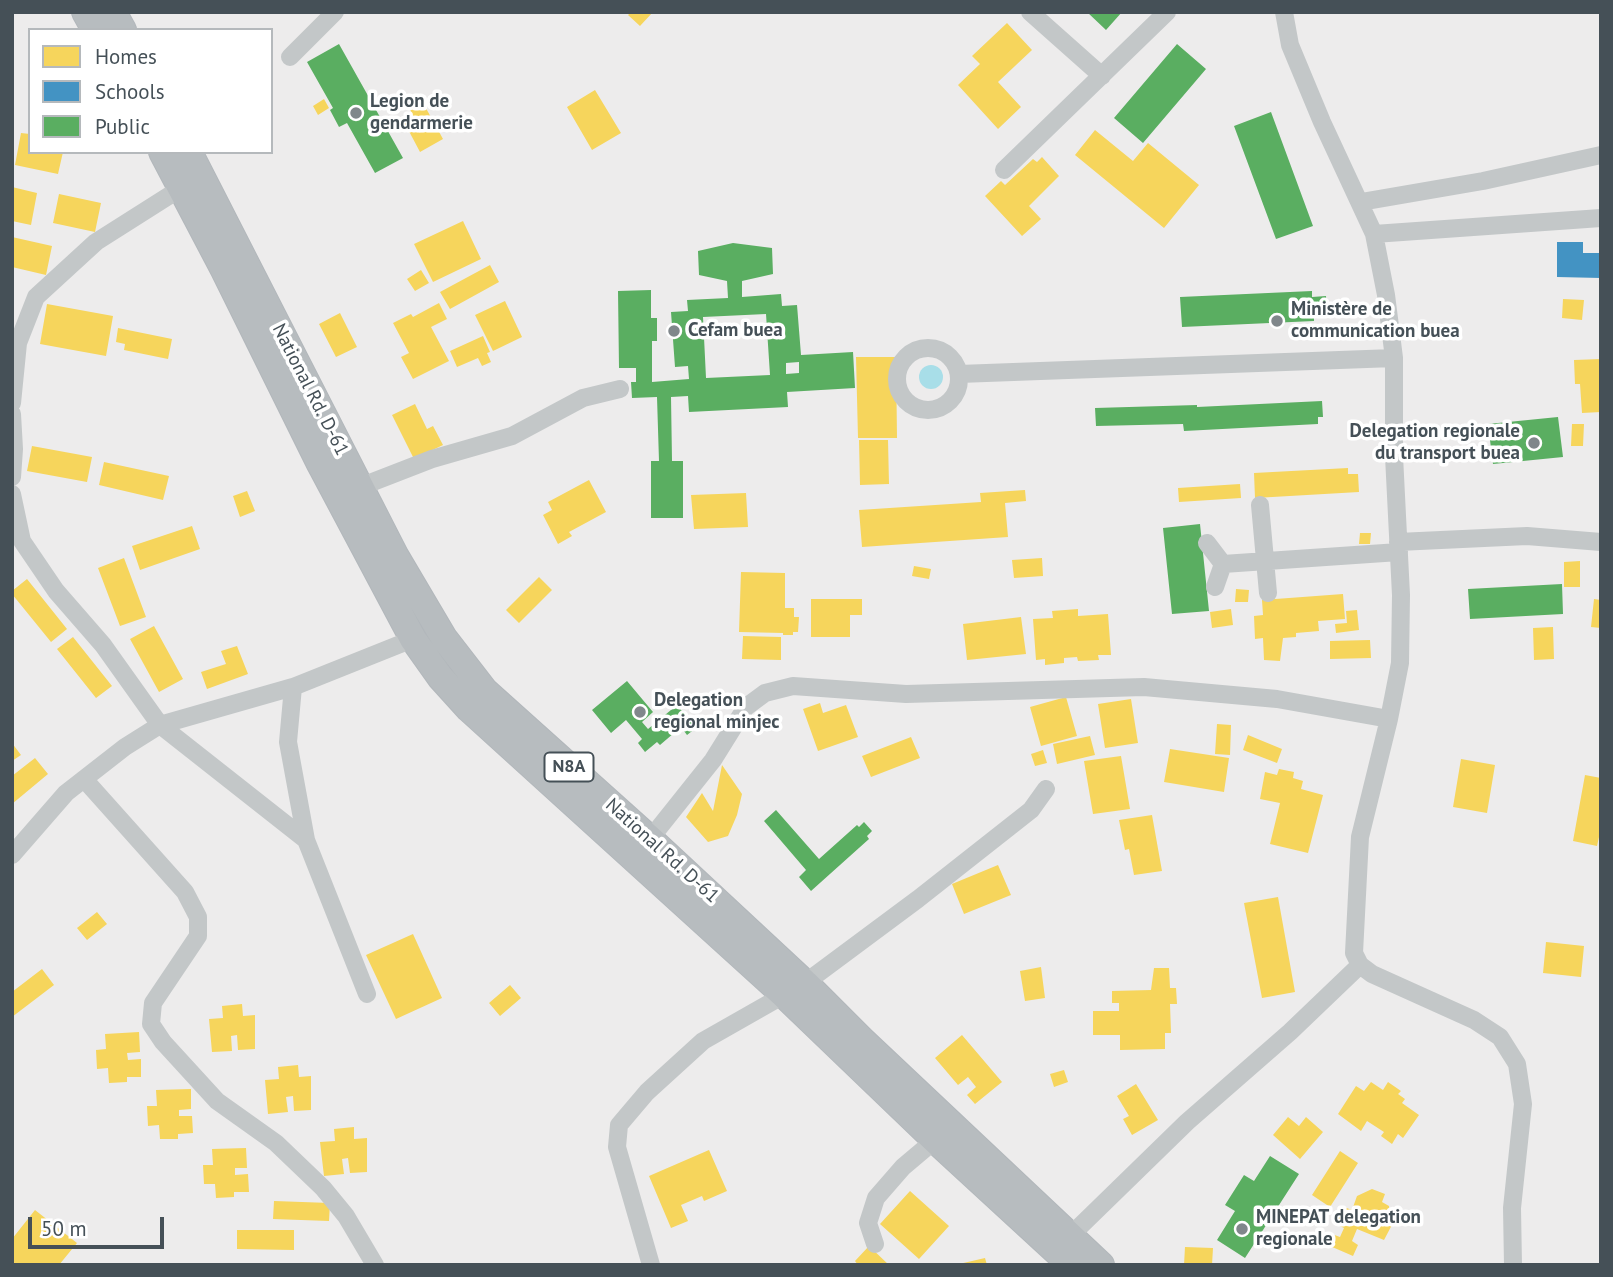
<!DOCTYPE html>
<meta charset="utf-8">
<style>
body{margin:0}
#map{position:relative;width:1613px;height:1277px;overflow:hidden;background:#edecec;font-family:"PT Sans",sans-serif}
canvas{display:block}
.frame{position:absolute;inset:0;border:14px solid #455057;pointer-events:none}
.legend{position:absolute;left:28px;top:28px;width:245px;height:126px;box-sizing:border-box;background:#fff;border:2px solid #b5b9bc;margin:0;padding:9px 12px;list-style:none;font-size:21px;color:#455057}
.legend li{display:flex;align-items:center;gap:14px;height:35px}
.legend b{width:35px;border:2px solid #b5b9bc}
.scale{position:absolute;left:28px;top:1217px;width:136px;height:32px;box-sizing:border-box;border:4px solid #455057;border-top:0;padding-left:9px;font-size:21px;line-height:24px;white-space:nowrap;color:#455057;-webkit-text-stroke:5px #fff;paint-order:stroke}
</style>
<div id="map">
<canvas width="1613" height="1277"></canvas>
<div class="frame"></div>
<ul class="legend">
<li><b style="height:19px;background:#f6d55c"></b>Homes</li>
<li><b style="height:19px;background:#4393c3"></b>Schools</li>
<li><b style="height:19px;background:#5aae61"></b>Public</li>
</ul>
<div class="scale">50 m</div>
</div>
<script>
const g = document.querySelector('canvas').getContext('2d');
g.lineJoin = 'round';
function fillPath(path, color) { g.fillStyle = color; g.fill(path, 'evenodd'); }
const poly = rows => new Path2D(rows.map(r => 'M' + r).join(''));
function stroke(path, color, width, dash) { g.strokeStyle = color; g.lineWidth = width; g.lineCap = dash ? 'butt' : 'round'; g.setLineDash(dash || []); g.stroke(path); }
function label(font, color, halo, rows, align = 'center') {
  g.font = font + ' "PT Sans",sans-serif'; g.lineWidth = 7; g.setLineDash([]); g.textBaseline = 'middle'; g.strokeStyle = halo; g.fillStyle = color; for (const [text, x, y, turn = 0] of rows) {
    g.save(); g.translate(x, y); g.rotate((+turn || 0) * Math.PI / 180); g.textAlign = isNaN(turn) ? turn : align; if (halo) g.strokeText(text, 0, 0); g.fillText(text, 0, 0); g.restore();
  }
}
const water = poly([
 '919 377a12 12 0 1 1 24 0a12 12 0 1 1-24 0Z'
]);
const homes = poly([
 [631,12,653,12,640,26,628,15],
 [1007,23,1032,50,998,82,1021,107,998,129,958,85,980,64,972,56],
 [595,90,621,133,592,150,567,107],
 [324,99,329,108,318,115,313,106],
 [422,101,443,139,420,152,402,118,412,113,409,108],
 [1095,130,1133,161,1148,143,1199,185,1164,228,1075,155],
 [21,133,30,134,30,152,63,152,58,174,15,165],
 [1042,157,1059,176,1029,206,1041,219,1022,236,985,196,1001,181,1005,185,1033,159,1037,162],
 [12,187,37,193,31,225,12,221],
 [59,194,101,203,95,232,53,223],
 [463,221,481,259,433,282,414,244],
 [12,237,52,246,46,275,12,267],
 [490,265,499,282,450,309,440,292],
 [421,270,429,283,415,291,407,279],
 [1563,299,1584,300,1582,320,1562,318],
 [505,301,522,337,493,351,475,315],
 [439,303,447,319,431,327,449,361,413,379,401,357,409,353,393,323,411,314,413,317],
 [47,304,113,316,106,356,40,344],
 [340,313,357,347,336,357,319,324],
 [118,328,172,339,168,359,124,350,125,344,116,342],
 [483,336,490,352,487,353,491,362,482,366,478,358,457,367,450,351],
 [856,357,896,357,897,438,858,438],
 [1601,359,1601,412,1582,413,1580,384,1575,384,1574,360],
 [415,404,427,429,433,426,443,445,414,459,392,415],
 [1572,424,1584,424,1583,446,1571,446],
 [859,440,888,440,889,484,860,485],
 [32,446,92,457,87,482,27,471],
 [104,462,169,476,163,500,99,485],
 [1348,468,1348,474,1358,474,1359,492,1255,498,1254,473],
 [589,480,606,512,569,532,572,536,558,544,543,515,552,510,548,502],
 [1240,484,1241,498,1179,502,1178,488],
 [1025,490,1026,501,1005,503,1008,537,862,547,859,510,981,502,980,493],
 [247,491,255,511,240,517,233,496],
 [746,493,748,527,694,529,691,495],
 [192,526,200,549,140,570,132,546],
 [1360,533,1371,533,1370,544,1359,544],
 [124,558,146,617,120,626,98,568],
 [1042,558,1043,576,1014,578,1012,560],
 [1580,561,1580,587,1564,587,1564,562],
 [914,566,931,569,929,579,912,576],
 [741,572,785,573,785,608,794,608,794,617,799,617,798,632,793,632,793,635,783,635,783,633,739,632],
 [539,577,552,590,519,623,506,610],
 [27,579,67,629,51,642,12,594,12,591],
 [1236,589,1249,590,1248,602,1235,602],
 [1343,594,1345,619,1318,621,1319,631,1296,633,1296,637,1283,638,1280,661,1264,660,1263,638,1255,639,1254,616,1263,615,1262,600],
 [811,599,862,599,862,615,850,615,850,637,811,637],
 [1594,599,1601,600,1601,628,1591,627],
 [1078,609,1078,616,1108,614,1111,655,1098,655,1099,660,1078,661,1077,657,1064,658,1064,663,1045,665,1045,659,1036,660,1033,619,1053,618,1052,611],
 [1231,609,1233,625,1212,628,1210,612],
 [1357,610,1359,630,1336,633,1335,624,1347,623,1346,611],
 [1021,617,1026,654,967,660,963,624],
 [154,626,183,679,159,692,130,639],
 [1553,627,1554,659,1534,660,1533,628],
 [743,636,781,637,781,660,742,659],
 [73,637,112,686,96,698,57,649],
 [1370,640,1371,658,1330,659,1330,641],
 [237,646,248,674,207,689,201,672,226,664,221,651],
 [1066,697,1077,736,1041,746,1030,707],
 [1131,699,1138,743,1105,748,1098,704],
 [820,703,823,713,846,705,858,737,818,751,803,709],
 [1217,724,1231,725,1230,755,1215,754],
 [1248,735,1282,749,1277,763,1243,750],
 [1090,736,1095,755,1057,764,1053,744],
 [911,737,920,758,871,777,862,756],
 [12,743,21,755,12,761],
 [1170,749,1229,758,1224,792,1164,782],
 [1043,750,1047,763,1035,766,1031,754],
 [1121,756,1130,809,1093,814,1084,761],
 [35,758,48,774,12,804,12,776],
 [1461,759,1495,765,1487,813,1453,807],
 [722,765,742,794,737,815,728,836,708,842,686,817,702,793,713,811],
 [1279,769,1294,772,1293,778,1303,781,1301,789,1323,795,1308,853,1270,844,1280,803,1260,799,1265,772,1277,775],
 [1585,775,1601,778,1601,828,1597,846,1573,841],
 [1152,815,1162,871,1134,875,1129,849,1125,850,1119,820],
 [998,865,1011,895,964,914,952,884],
 [1278,897,1295,992,1262,998,1244,903],
 [97,912,107,924,87,940,77,928],
 [413,934,442,998,396,1019,366,955],
 [1546,942,1584,946,1581,977,1543,973],
 [1041,967,1045,998,1025,1001,1020,971],
 [1154,968,1169,968,1170,988,1176,988,1177,1004,1170,1004,1171,1033,1165,1033,1165,1049,1120,1050,1120,1035,1093,1035,1093,1011,1119,1011,1119,1003,1112,1003,1112,991,1151,990],
 [42,969,54,985,12,1017,12,992],
 [510,985,521,998,500,1016,489,1003],
 [242,1004,243,1016,255,1015,255,1049,238,1050,237,1035,231,1036,232,1051,212,1052,209,1019,223,1018,222,1006],
 [139,1032,140,1052,127,1053,128,1060,141,1059,141,1077,127,1077,127,1082,109,1083,108,1068,97,1069,96,1050,106,1049,105,1034],
 [962,1035,1002,1082,975,1104,967,1095,976,1087,968,1077,958,1085,935,1058],
 [298,1065,299,1077,311,1076,311,1110,294,1111,293,1096,286,1097,288,1112,268,1114,265,1080,279,1079,278,1067],
 [1064,1070,1068,1082,1054,1087,1050,1074],
 [1371,1082,1383,1090,1388,1082,1401,1091,1398,1094,1405,1099,1402,1103,1419,1115,1403,1138,1398,1134,1392,1144,1381,1136,1384,1132,1367,1121,1361,1131,1338,1114,1356,1086,1364,1091],
 [1136,1084,1158,1120,1132,1135,1123,1119,1129,1116,1117,1096],
 [191,1089,191,1109,179,1110,179,1116,192,1116,193,1133,178,1134,178,1139,160,1139,159,1125,148,1126,147,1106,157,1106,156,1090],
 [1288,1117,1299,1126,1306,1117,1323,1132,1300,1159,1273,1135],
 [354,1127,354,1139,367,1138,367,1172,350,1173,348,1158,342,1159,344,1174,324,1176,320,1142,335,1141,334,1129],
 [246,1148,247,1168,235,1168,235,1175,248,1174,249,1192,234,1192,234,1197,216,1198,215,1184,204,1184,203,1165,213,1165,212,1149],
 [709,1150,727,1191,704,1201,702,1196,681,1205,688,1221,671,1228,649,1176],
 [1340,1151,1358,1163,1330,1207,1312,1195],
 [1372,1189,1385,1194,1382,1202,1389,1206,1390,1219,1394,1221,1384,1240,1357,1229,1352,1241,1358,1245,1353,1256,1323,1243,1329,1233,1340,1237,1344,1228,1336,1224,1341,1206,1352,1210,1357,1196],
 [910,1191,949,1226,919,1259,880,1224],
 [274,1201,330,1203,329,1221,273,1219],
 [35,1210,77,1243,59,1265,12,1263,12,1239],
 [237,1230,294,1230,294,1250,237,1249],
 [869,1246,889,1265,858,1265,855,1261],
 [1185,1247,1213,1248,1212,1265,1184,1265],
 [985,1258,987,1265,959,1265,959,1264]
]);
const schools = poly([
 [1557,242,1583,242,1583,253,1601,253,1601,278,1557,277]
]);
const public = poly([
 [1087,12,1122,12,1106,30],
 [339,44,403,158,375,173,347,123,339,127,330,110,333,108,307,62],
 [1177,44,1206,69,1143,143,1114,118],
 [1271,112,1313,226,1276,239,1234,126],
 [733,243,772,248,773,274,742,281,742,297,781,294,782,306,797,305,801,355,853,352,855,388,787,392,788,407,689,412,688,396,671,397,672,461,683,461,683,518,651,518,651,461,659,461,657,397,632,398,631,382,636,382,636,368,619,368,618,291,651,290,651,318,657,318,657,341,652,341,652,382,689,379,688,366,675,367,671,312,688,311,687,300,728,298,727,281,699,275,698,251],
 [766,314,770,375,706,378,703,317],
 [799,362,799,373,786,374,786,363],
 [1312,291,1312,297,1326,296,1327,317,1314,317,1314,321,1182,327,1180,297],
 [1322,401,1323,417,1318,417,1318,424,1184,431,1183,424,1096,426,1095,408,1197,405,1197,407],
 [1558,417,1563,457,1493,464,1488,424],
 [1200,524,1209,611,1172,614,1163,528],
 [1562,584,1563,614,1470,619,1468,589],
 [627,681,653,712,642,722,648,729,677,705,696,728,687,735,681,727,660,745,657,742,645,752,638,743,642,739,626,720,611,733,592,710],
 [776,810,819,859,857,825,859,827,864,822,872,831,867,836,869,839,811,891,799,877,806,870,764,821],
 [1270,1156,1299,1174,1245,1258,1217,1240,1235,1211,1225,1205,1244,1175,1254,1181]
]);
const minor = poly([
 [1030,12,1102,76],
 [1284,12,1290,45,1322,122,1374,234,1386,295,1394,358,1394,456,1401,595,1400,663,1389,719,1360,837,1354,953,1360,965,1372,974,1474,1020,1500,1037,1517,1064,1523,1104,1512,1208,1513,1265],
 [290,57,335,12],
 [1004,170,1167,12],
 [1361,202,1483,181,1601,155],
 [1374,234,1601,218],
 '897 379a31 31 0 1 1 62 0a31 31 0 1 1-62 0Z',
 [959,374,1394,358],
 [12,403,18,343,36,297,96,242,189,183],
 [12,414,14,449,12,477],
 [352,490,432,459,512,436,583,398,620,389],
 [12,494,22,541,56,591,103,645,160,725,306,840],
 [1260,505,1268,593],
 [1398,542,1527,536,1601,542],
 [1207,543,1223,564,1215,587],
 [1223,564,1399,552],
 [293,687,288,742,306,840,367,994],
 [84,779,185,892,198,917,198,936,153,1003,151,1024,163,1042,217,1101,276,1143,323,1188,346,1216,375,1265],
 [650,839,713,760,746,707,765,693,793,686,906,694,1144,687,1277,699,1389,719],
 [12,855,66,793,125,747,160,725,293,687,413,639],
 [875,1244,868,1223,876,1198,903,1167,935,1140],
 [1065,1244,1070,1236,1187,1122,1290,1032,1360,965],
 [651,1265,617,1147,619,1125,647,1092,703,1041,805,983,918,899,1031,810,1046,789]
]);
const highway = poly([
 [85,12,95,30],
 [113,12,123,30],
 [162,152,224,270,320,464,413,639,440,677,469,709,783,994,935,1140,1071,1265],
 [189,152,395,555,444,638,485,691,650,839,805,983,861,1039,1101,1265]
]);
const markers = [
 [356,113,7,"#80878b"],
 [1277,321,7,"#80878b"],
 [674,331,7,"#80878b"],
 [1534,443,7,"#80878b"],
 [640,712,7,"#80878b"],
 [1242,1229,7,"#80878b"]
];
const shields = [
 [569,767,49]
];
const shieldNames = [
 ["N8A",569,767]
];
const poiNames = [
 ["Legion de",370,102],
 ["gendarmerie",370,124],
 ["Ministère de",1291,310],
 ["communication buea",1291,332],
 ["Cefam buea",688,331],
 ["Delegation regionale",1520,432,"right"],
 ["du transport buea",1520,454,"right"],
 ["Delegation",654,701],
 ["regional minjec",654,723],
 ["MINEPAT delegation",1256,1218],
 ["regionale",1256,1240]
];
const streetNames = [
 ["National Rd. D-61",310,390,63],
 ["National Rd. D-61",662,851,42]
];
fillPath(water, '#a8dee8');
fillPath(homes, '#f6d55c');
fillPath(schools, '#4393c3');
fillPath(public, '#5aae61');
stroke(highway, '#b2b7bb', 28);
stroke(minor, '#c3c7c8', 18);
stroke(highway, '#b7bcbf', 26);
for (const [x, y, r, color] of markers) { const dot = new Path2D(); dot.arc(x, y, r, 0, 2 * Math.PI); g.fillStyle = color; g.fill(dot); stroke(dot, '#fff', 2.5); }
for (const [x, y, w] of shields) { const box = new Path2D(); box.roundRect(x - w / 2, y - 14.5, w, 29, 5); g.fillStyle = '#fff'; g.fill(box); stroke(box, '#455057', 2); }
label('bold 18px', '#455057', null, shieldNames);
label('bold 19px', '#455057', '#fff', poiNames, 'left');
label('19px', '#455057', '#fff', streetNames);
</script>
